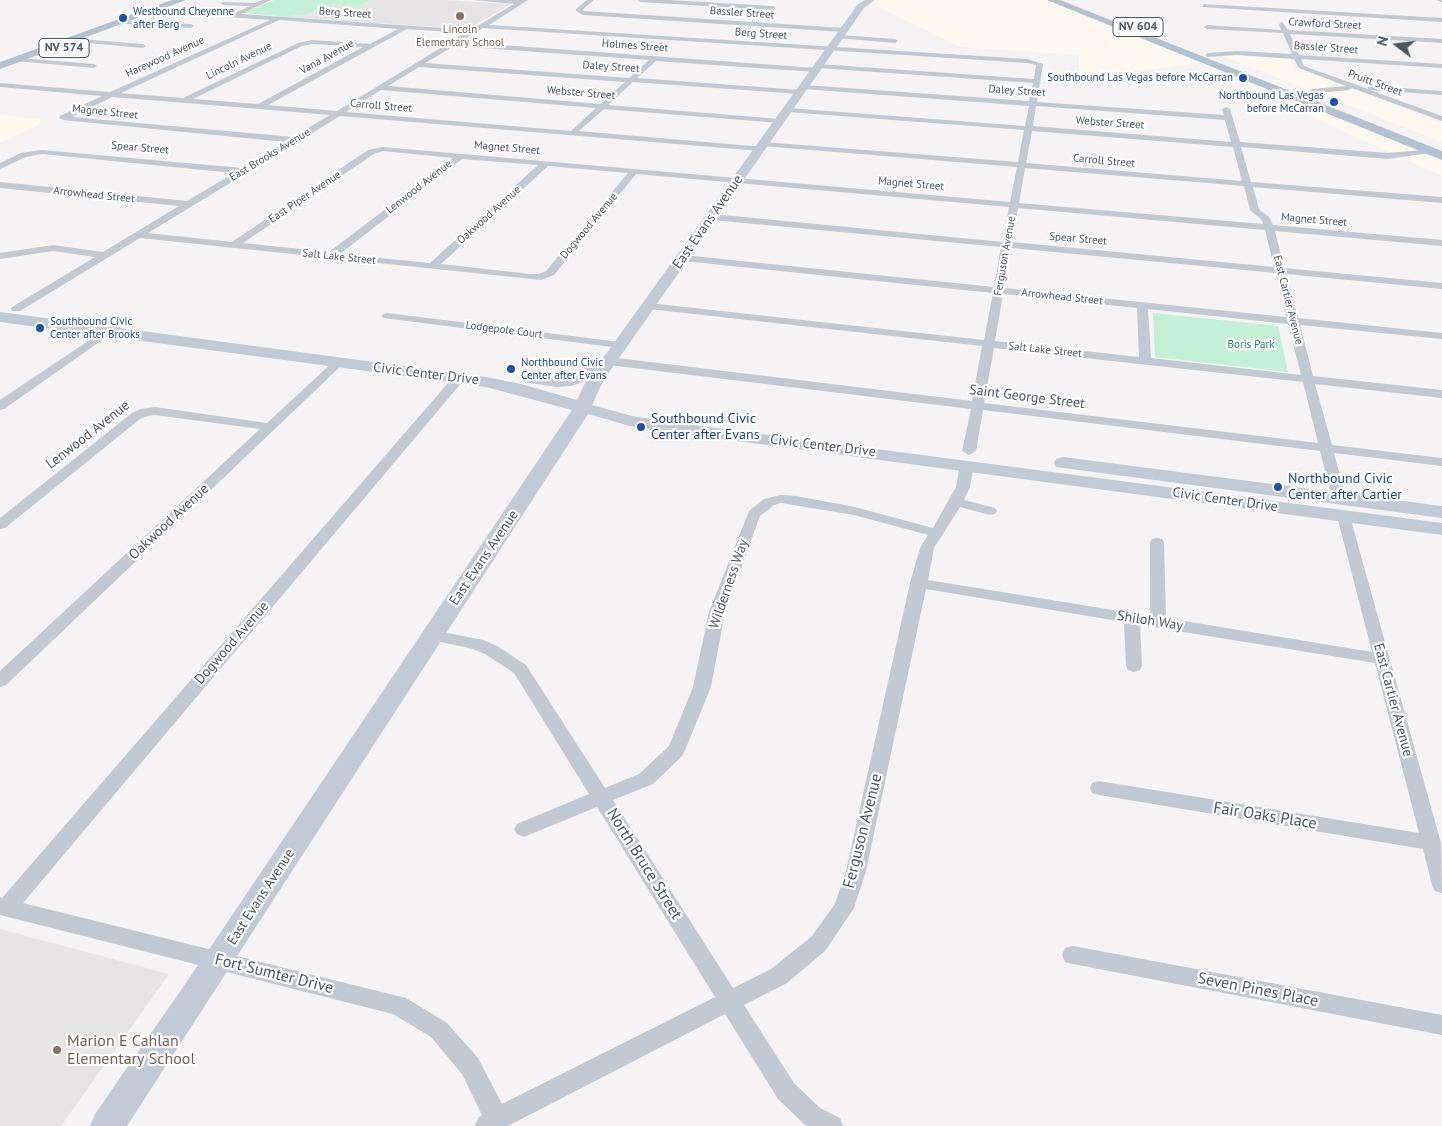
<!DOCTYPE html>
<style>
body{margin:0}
#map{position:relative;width:1442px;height:1126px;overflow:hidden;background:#f5f3f3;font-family:"PT Sans",sans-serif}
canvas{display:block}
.north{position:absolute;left:1372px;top:20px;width:50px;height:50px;-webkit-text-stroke:4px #fff;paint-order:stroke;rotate:285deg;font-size:14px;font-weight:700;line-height:20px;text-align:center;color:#4a5661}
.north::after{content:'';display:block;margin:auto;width:18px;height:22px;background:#4a5661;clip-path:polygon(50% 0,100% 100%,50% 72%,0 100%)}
</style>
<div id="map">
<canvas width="1442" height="1126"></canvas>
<div class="north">N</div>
</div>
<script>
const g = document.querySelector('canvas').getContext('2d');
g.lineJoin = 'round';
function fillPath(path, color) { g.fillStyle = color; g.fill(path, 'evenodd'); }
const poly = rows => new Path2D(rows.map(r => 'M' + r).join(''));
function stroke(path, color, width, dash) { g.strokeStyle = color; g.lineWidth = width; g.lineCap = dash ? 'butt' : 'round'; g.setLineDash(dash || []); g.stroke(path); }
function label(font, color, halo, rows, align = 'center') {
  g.font = font + ' "PT Sans",sans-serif'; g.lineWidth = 4.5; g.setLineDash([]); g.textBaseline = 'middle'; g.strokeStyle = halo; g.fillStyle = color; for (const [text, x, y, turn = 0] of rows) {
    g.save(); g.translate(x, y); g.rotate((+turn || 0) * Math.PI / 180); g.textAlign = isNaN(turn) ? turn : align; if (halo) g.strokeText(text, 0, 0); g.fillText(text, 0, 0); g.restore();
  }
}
const commercial = poly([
 [864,0,1047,0,1201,63,1079,78,1079,55,960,47],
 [1238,55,1289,58,1294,67,1442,123,1442,142,1222,56],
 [1261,86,1442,159,1442,176,1247,88],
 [0,115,40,119,39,125,0,143]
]);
const education = poly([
 [372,0,445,0,511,4,468,29,289,17,294,15,305,15,328,4,359,6],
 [0,929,169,974,61,1126,0,1126]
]);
const green = poly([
 [274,0,372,0,359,6,328,4,305,15,294,15,289,17,243,13],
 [1153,313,1278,326,1288,372,1155,357]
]);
const street = poly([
 [263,0,271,0,241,14,471,30,514,4,474,0,528,0,489,25,1027,59,1043,64,1037,102,1224,115,1222,109,1226,107,1230,109,1240,142,1388,153,1433,149,1433,153,1430,153,1388,159,1241,147,1251,182,1442,197,1442,203,1253,187,1259,209,1269,217,1273,225,1442,240,1442,246,1275,231,1284,268,1442,283,1442,289,1286,274,1298,318,1442,333,1442,339,1300,325,1313,376,1442,390,1442,398,1315,384,1332,445,1442,458,1442,466,1334,453,1346,498,1339,502,1332,498,1320,451,983,410,976,451,969,455,962,451,971,409,609,365,603,361,609,357,972,401,982,346,649,309,644,306,649,303,984,340,993,293,683,261,678,258,683,255,994,287,1001,247,712,220,707,217,712,214,1003,242,1009,207,636,174,554,275,541,280,140,238,20,311,12,311,11,309,12,307,95,257,53,251,0,259,0,253,53,245,103,252,179,206,0,188,0,182,187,201,234,173,42,154,26,157,0,169,0,163,21,153,42,150,242,168,286,142,63,120,59,118,60,116,102,96,0,87,0,83,110,92,270,20,156,12,154,9,233,14,250,6,223,5,221,2,255,3,263,0],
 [279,20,398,29,370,44,312,40,298,43,183,98,121,93,279,20],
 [483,28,1027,63,1036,65,1034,79,818,64,815,66,818,68,1033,83,1029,101,804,85,800,87,804,89,1029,106,1025,126,788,108,784,110,788,112,1024,130,1018,162,763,142,759,144,763,146,1017,167,1010,202,383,147,368,150,232,242,148,233,340,116,760,151,763,151,763,147,579,131,604,109,780,123,784,121,780,119,608,105,633,82,800,94,804,92,800,90,637,78,656,61,816,72,820,70,816,68,460,42,483,28],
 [407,29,465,33,337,111,268,105,407,29],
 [312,44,363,47,258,104,193,99,302,46,312,44],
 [454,46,649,60,629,78,425,63,454,46],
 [419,67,625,82,600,104,388,86,419,67],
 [381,90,596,108,571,131,346,112,381,90],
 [112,97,259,109,330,115,293,137,72,117,112,97],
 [1036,106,1225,120,1231,142,1033,126,1036,106],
 [1032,131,1233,147,1242,181,1026,163,1032,131],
 [383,151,453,158,329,252,243,243,374,154,383,151],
 [462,159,538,165,430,263,340,254,462,159],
 [548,166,628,173,546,271,539,274,530,274,441,264,548,166],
 [1025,168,1244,186,1250,210,1262,220,1263,224,1019,203,1025,168],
 [1018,208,1265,230,1274,267,1012,242,1018,208],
 [1011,248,1276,273,1286,317,1004,288,1011,248],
 [1003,294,1137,308,1139,357,995,341,1003,294],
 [1148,309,1288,324,1301,375,1151,358,1148,309],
 [994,348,1303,382,1318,443,984,403,994,348],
 [587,0,594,0,582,10,584,11,844,28,847,30,844,32,583,15,576,11,576,9,587,0],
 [637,0,669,0,773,6,776,8,773,10,640,2,637,0],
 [1437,0,1442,0,1442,2,1438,1,1437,0],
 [1204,4,1442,18,1442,22,1202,7,1204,4],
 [129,21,191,24,194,26,191,28,127,24,126,23,129,21],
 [1282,22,1288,30,1442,39,1442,43,1290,34,1299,55,1442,64,1442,68,1301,59,1304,66,1368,89,1368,86,1371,86,1442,91,1442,95,1370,90,1442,116,1442,121,1352,88,1348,90,1310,94,1309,91,1313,89,1346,86,1299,68,1294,59,1237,55,1208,57,1205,55,1208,53,1237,51,1292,54,1283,33,1207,29,1204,27,1207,25,1281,30,1279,24,1282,22],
 [839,35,895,39,898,41,895,43,837,38,837,36,839,35],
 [69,38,143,44,146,46,143,48,67,41,66,40,69,38],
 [17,58,94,64,97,66,94,68,15,61,15,59,17,58],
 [387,313,620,342,626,345,620,348,383,318,382,316,383,314,387,313],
 [121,319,125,320,127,322,125,324,4,409,0,410,0,400,121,319],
 [338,359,344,363,342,365,6,685,0,687,0,671,260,429,155,415,148,416,140,419,5,528,0,529,0,518,132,413,141,409,155,407,267,423,334,361,338,359],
 [459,374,465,378,463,381,23,903,406,998,447,1023,478,1058,502,1104,715,997,597,807,531,834,524,837,517,834,514,829,517,824,589,794,514,673,485,654,473,649,427,639,425,635,427,631,433,630,483,640,497,646,526,665,605,788,639,774,669,746,693,687,709,612,749,511,764,499,781,495,796,496,855,507,933,528,956,487,960,465,967,461,974,465,970,487,964,500,995,508,997,511,995,514,990,515,960,507,934,548,928,580,1150,616,1150,542,1152,539,1157,538,1162,539,1164,542,1166,618,1372,652,1337,516,1339,513,1349,513,1441,843,1442,893,1435,891,1432,885,1423,849,1099,795,1092,793,1090,788,1092,783,1099,781,1419,833,1375,663,1140,625,1142,666,1140,670,1134,672,1128,670,1126,666,1124,622,926,589,866,871,854,908,825,951,787,983,744,1005,794,1083,820,1108,840,1118,843,1126,807,1126,804,1124,778,1099,725,1014,508,1126,475,1126,478,1118,482,1115,462,1074,431,1037,393,1014,0,915,0,897,2,898,455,375,459,374],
 [781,503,854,515,928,535,920,548,910,583,846,871,835,904,811,937,771,969,733,988,613,800,653,784,683,755,711,687,725,612,760,516,774,505,781,503],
 [1073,946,1442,1015,1442,1035,1073,964,1065,962,1062,955,1065,948,1073,946]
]);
const secondary = poly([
 [865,0,875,0,864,8,603,381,592,405,632,416,662,421,1442,523,1442,535,662,431,630,426,588,414,127,1126,90,1126,95,1114,208,951,572,410,486,387,0,322,0,312,486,377,521,384,577,400,586,381,571,386,557,387,523,382,521,378,523,374,529,373,557,377,569,376,603,358,858,4,865,0],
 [1063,457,1442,506,1442,518,1056,467,1054,463,1056,459,1063,457]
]);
const primary = poly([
 [172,0,186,0,0,69,0,62,172,0],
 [1047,0,1060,0,1442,151,1442,160,1047,0]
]);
const markers = [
 [460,16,5,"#8d6e63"],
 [123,18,5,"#1a4fb4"],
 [1243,78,5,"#1a4fb4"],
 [1334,102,5,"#1a4fb4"],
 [40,328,5,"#1a4fb4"],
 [511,369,5,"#1a4fb4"],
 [641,427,5,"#1a4fb4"],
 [1278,487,5,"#1a4fb4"],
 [57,1050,5,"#8d6e63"]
];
const farTransitnames = [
 ["Westbound Cheyenne",133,12],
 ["after Berg",133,25],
 ["Southbound Las Vegas before McCarran",1233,78,"right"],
 ["Northbound Las Vegas",1324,96,"right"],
 ["before McCarran",1324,109,"right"],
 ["Southbound Civic",50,322],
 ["Center after Brooks",50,335],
 ["Northbound Civic",521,363],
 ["Center after Evans",521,376]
];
const farStreetnames = [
 ["Berg Street",345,13,4],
 ["Bassler Street",742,13,4],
 ["Crawford Street",1325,24,3],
 ["Berg Street",761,34,4],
 ["Holmes Street",635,46,4],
 ["Bassler Street",1326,48,4],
 ["Harewood Avenue",165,57,-24],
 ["Vana Avenue",327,57,-29],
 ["Lincoln Avenue",239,61,-26],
 ["Daley Street",611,67,4],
 ["Pruitt Street",1375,83,20],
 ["Daley Street",1017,91,4],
 ["Webster Street",581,93,5],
 ["Carroll Street",381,106,5],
 ["Magnet Street",105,112,6],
 ["Webster Street",1110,123,4],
 ["Spear Street",140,148,5],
 ["Magnet Street",507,148,5],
 ["East Brooks Avenue",270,155,-31],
 ["Carroll Street",1104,161,5],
 ["Magnet Street",911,184,5],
 ["Lenwood Avenue",419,187,-38],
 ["Arrowhead Street",94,195,6],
 ["East Piper Avenue",305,197,-34],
 ["Oakwood Avenue",489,215,-42],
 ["Magnet Street",1314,220,5],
 ["Dogwood Avenue",589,226,-50],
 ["Spear Street",1078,239,5],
 ["Ferguson Avenue",1005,256,-80],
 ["Salt Lake Street",339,257,6],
 ["Arrowhead Street",1062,297,6],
 ["East Cartier Avenue",1288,300,76],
 ["Lodgepole Court",504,330,7],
 ["Salt Lake Street",1045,350,6]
];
const farEducationnames = [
 ["Lincoln",460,30],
 ["Elementary School",460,43]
];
const farParknames = [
 ["Boris Park",1251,345]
];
const shields = [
 [1138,27,50],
 [64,48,50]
];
const shieldNames = [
 ["NV 604",1138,27],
 ["NV 574",64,48]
];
const streetNames = [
 ["East Evans Avenue",708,222,-55],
 ["Civic Center Drive",426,374,7],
 ["Saint George Street",1027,397,7],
 ["Lenwood Avenue",88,435,-38],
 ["Civic Center Drive",823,446,7],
 ["Civic Center Drive",1225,500,8],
 ["Oakwood Avenue",169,522,-43],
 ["East Evans Avenue",484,558,-56],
 ["Wilderness Way",729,584,-71],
 ["Shiloh Way",1150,621,9],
 ["Dogwood Avenue",232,643,-49],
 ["East Cartier Avenue",1393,700,75],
 ["East Evans Avenue",261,897,-57]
];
const transitNames = [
 ["Southbound Civic",651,419],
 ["Center after Evans",651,435],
 ["Northbound Civic",1288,479],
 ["Center after Cartier",1288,495]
];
const nearStreetnames = [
 ["Fair Oaks Place",1265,816,9],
 ["Ferguson Avenue",863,831,-76],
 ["North Bruce Street",644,864,58],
 ["Fort Sumter Drive",274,974,14],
 ["Seven Pines Place",1258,990,11]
];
const nearEducationnames = [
 ["Marion E Cahlan",67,1041],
 ["Elementary School",67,1059]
];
fillPath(commercial, '#fdf9ef');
fillPath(education, '#e6e4e5');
fillPath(green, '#c3f1d5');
fillPath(street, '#c1cad2');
fillPath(secondary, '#c1cbd6');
fillPath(primary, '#b3c2d1');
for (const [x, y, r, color] of markers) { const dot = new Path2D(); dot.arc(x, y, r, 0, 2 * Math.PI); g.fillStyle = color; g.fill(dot); stroke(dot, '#fff', 2); }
label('11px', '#164399', '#fff', farTransitnames, 'left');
label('11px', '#4a5661', '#fff', farStreetnames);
label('11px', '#785e54', '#fff', farEducationnames);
label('11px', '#17864f', '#fff', farParknames);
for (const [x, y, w] of shields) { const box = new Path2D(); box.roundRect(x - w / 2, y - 9.5, w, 19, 4); g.fillStyle = '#fff'; g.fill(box); stroke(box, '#4a5661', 1); }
label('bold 12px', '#4a5661', null, shieldNames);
label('14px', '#4a5661', '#fff', streetNames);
label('14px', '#164399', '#fff', transitNames, 'left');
label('16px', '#4a5661', '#fff', nearStreetnames);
label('16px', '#785e54', '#fff', nearEducationnames, 'left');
</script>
